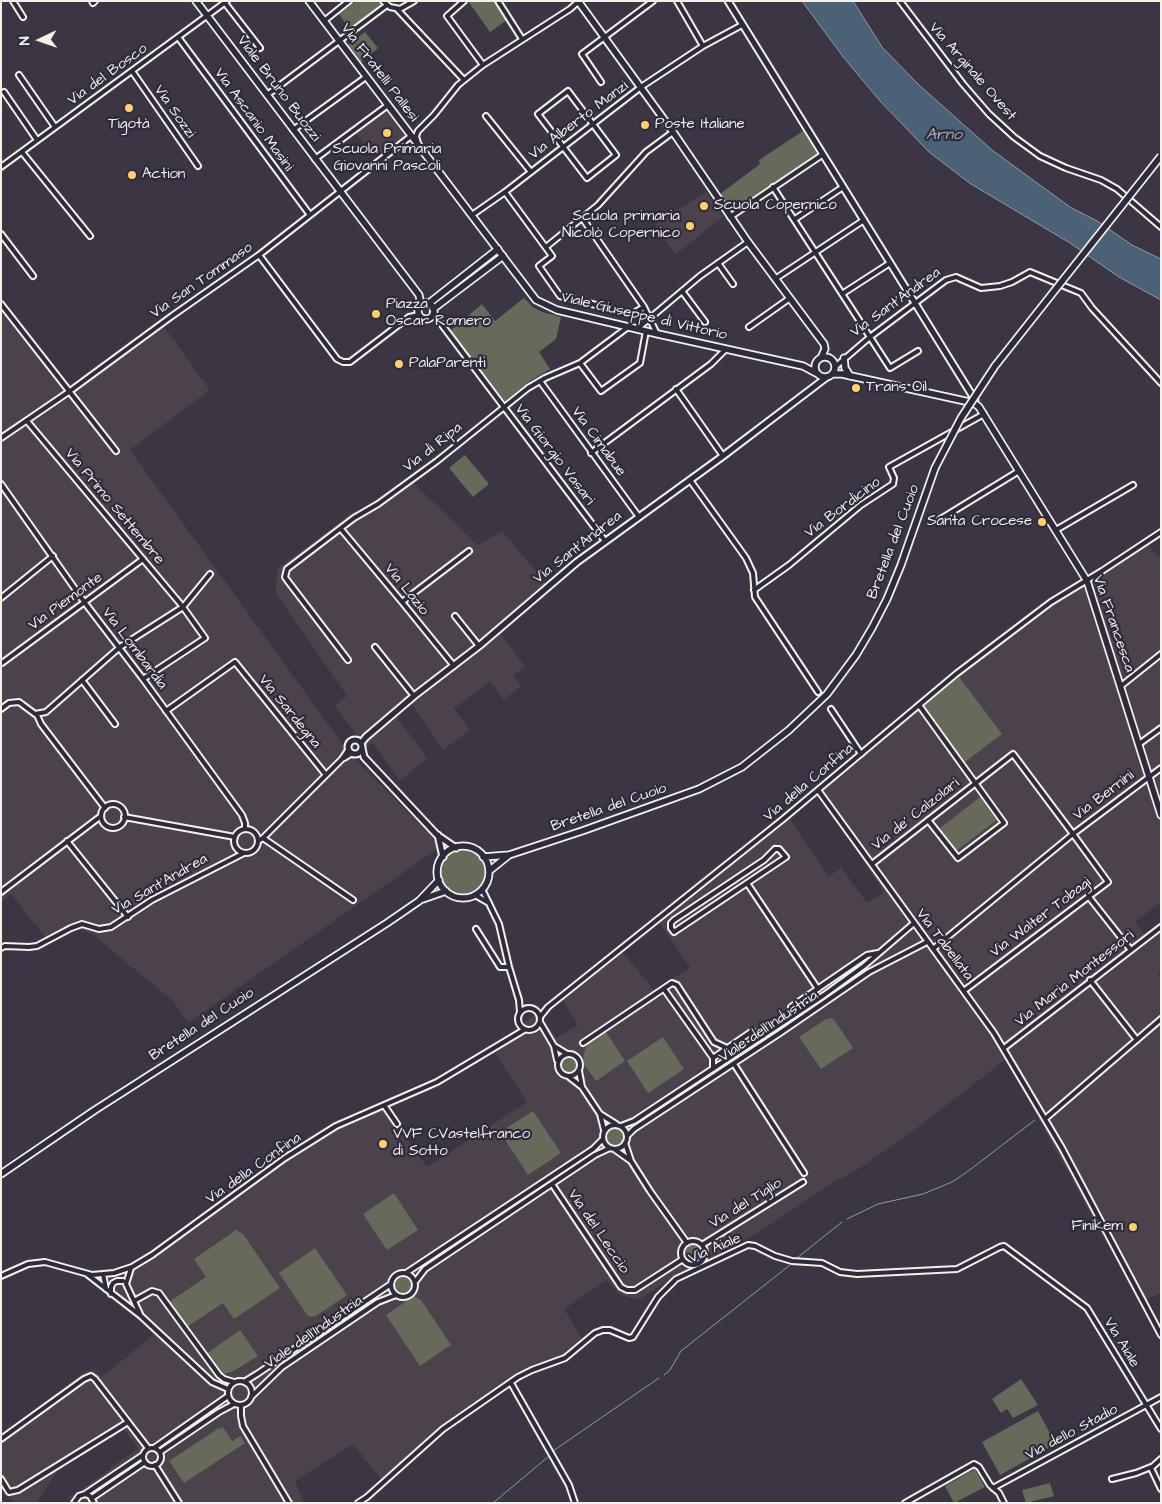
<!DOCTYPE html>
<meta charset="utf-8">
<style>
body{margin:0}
#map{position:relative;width:1162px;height:1504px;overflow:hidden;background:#3c3543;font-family:"Architects Daughter",sans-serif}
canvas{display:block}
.frame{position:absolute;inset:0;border:2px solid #f4f1e8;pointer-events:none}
.north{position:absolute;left:15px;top:15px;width:50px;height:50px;-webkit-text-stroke:4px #2f2a3d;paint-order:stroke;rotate:267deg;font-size:14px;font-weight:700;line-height:20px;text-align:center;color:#f4f1e8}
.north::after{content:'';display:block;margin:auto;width:18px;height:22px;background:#f4f1e8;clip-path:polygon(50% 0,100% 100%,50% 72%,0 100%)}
</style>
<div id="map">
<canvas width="1162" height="1504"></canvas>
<div class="frame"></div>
<div class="north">N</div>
</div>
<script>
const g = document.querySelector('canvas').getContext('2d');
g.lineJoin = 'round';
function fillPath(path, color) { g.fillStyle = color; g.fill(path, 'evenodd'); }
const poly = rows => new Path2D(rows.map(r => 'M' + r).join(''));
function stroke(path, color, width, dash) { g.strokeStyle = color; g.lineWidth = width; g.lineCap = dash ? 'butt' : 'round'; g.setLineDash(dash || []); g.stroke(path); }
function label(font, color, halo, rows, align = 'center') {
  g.font = font + ' "Architects Daughter",sans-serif'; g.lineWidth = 4.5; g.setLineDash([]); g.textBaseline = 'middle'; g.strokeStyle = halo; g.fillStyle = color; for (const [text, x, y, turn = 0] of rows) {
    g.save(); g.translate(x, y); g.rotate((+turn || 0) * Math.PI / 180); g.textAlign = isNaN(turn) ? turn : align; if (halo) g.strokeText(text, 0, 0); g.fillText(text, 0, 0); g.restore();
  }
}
const built = poly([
 [387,108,409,136,383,156,370,140,365,144,356,133],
 [706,192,723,217,675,255,655,225],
 [1,311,67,393,164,327,210,390,130,450,341,742,343,748,434,838,437,849,188,1023,173,1001,103,943,95,935,76,928,49,942,11,894,1,902],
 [408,478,478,545,502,531,546,583,497,628,525,667,513,676,521,686,504,700,490,681,454,709,470,730,443,750,411,703,395,715,427,758,400,781,373,743,366,747,335,706,347,696,275,592,278,568,352,513,379,501],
 [1145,541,1161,560,1161,902,1135,922,1150,941,1161,932,1161,971,1158,974,1161,978,1161,1293,1139,1302,1006,1059,913,1131,860,1168,829,1185,758,1233,708,1260,678,1274,639,1300,620,1295,607,1280,564,1309,583,1340,567,1354,523,1372,496,1388,446,1425,382,1480,353,1444,295,1481,304,1503,70,1503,69,1497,85,1487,138,1448,124,1430,58,1470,36,1503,14,1503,1,1487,1,1435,86,1371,94,1369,102,1377,154,1334,116,1301,90,1282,81,1270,95,1273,115,1270,140,1260,170,1240,288,1151,337,1122,381,1102,427,1167,527,1102,495,1053,505,1046,501,1039,538,1013,556,1038,578,1025,560,996,619,948,655,991,690,967,655,917,711,874,785,812,829,877,841,867,867,903,884,892,814,788,1033,610,1079,581,1084,585]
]);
const green = poly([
 [356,1,378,1,381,6,350,30,339,14],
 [468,1,496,1,507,20,490,32],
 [365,32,378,48,361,62,348,45],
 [803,131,818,155,733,213,720,194,760,164,759,160],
 [524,298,534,308,545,313,561,317,556,339,539,352,550,369,530,381,505,401,450,331,482,304,495,321],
 [465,455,489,484,473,497,449,468],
 [959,677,1002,734,965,762,924,706],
 [980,797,997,820,956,851,939,829],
 '441 872a22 22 0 1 1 44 0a22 22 0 1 1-44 0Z',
 [831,1018,835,1021,853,1048,821,1069,799,1037,826,1019],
 [606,1032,625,1061,596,1081,583,1063,584,1053,587,1045],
 [663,1037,684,1069,648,1093,627,1061],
 '560 1065a9 9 0 1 1 18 0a9 9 0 1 1-18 0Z',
 [533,1111,561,1153,528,1175,500,1132],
 '605 1136a10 10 0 1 1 20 0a10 10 0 1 1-20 0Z',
 [394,1193,418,1230,387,1250,363,1214],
 [236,1230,243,1234,280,1288,234,1319,223,1303,187,1327,169,1302,206,1277,194,1259],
 '684 1253a9 9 0 1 1 18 0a9 9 0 1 1-18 0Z',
 [315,1248,347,1295,316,1316,311,1317,307,1315,279,1273],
 '394 1285a9 9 0 1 1 18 0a9 9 0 1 1-18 0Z',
 [414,1296,421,1300,451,1345,420,1366,386,1315],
 [240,1330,258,1356,232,1372,222,1374,206,1354],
 [1021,1379,1038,1405,1013,1418,1007,1409,1001,1413,992,1399],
 [1038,1411,1056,1444,1000,1475,982,1442],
 [223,1427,232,1441,240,1436,245,1443,184,1483,169,1461,219,1428,220,1429],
 [975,1469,985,1487,954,1503,945,1486],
 [1050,1483,1054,1496,1026,1503,1022,1490]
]);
const water = poly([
 [802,1,853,1,882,47,919,85,992,150,1070,207,1097,221,1132,245,1161,259,1161,300,1119,277,1070,243,971,184,929,152,880,101,844,58,802,1]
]);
const stream = poly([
 [847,1219,878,1204,923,1194,952,1182,967,1172,1035,1120],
 [797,1258,842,1222],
 [664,1375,670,1370,681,1351,790,1265],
 [553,1451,659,1378],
 [87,1503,90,1501],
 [493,1503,548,1457]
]);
const minor = poly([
 [13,1,23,17],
 [92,1,93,3,95,1],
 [383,1,390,7,400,9,414,1],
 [464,1,447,16,483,65],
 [498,1,522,39],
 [677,1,703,46],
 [900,1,963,84,989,114,1014,137,1040,156,1066,168,1101,180,1117,189,1161,227],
 [225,3,260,48],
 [397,9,464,80],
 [324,21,349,1],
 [178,37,310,215],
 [132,71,198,166],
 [19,75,55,127],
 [601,82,582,54,653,1],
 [568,91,616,155,587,178,538,114,568,91],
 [4,92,37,140],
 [267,95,387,5],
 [486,116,531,172],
 [293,130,366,77],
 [418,143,416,136,418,131,434,115,458,85,483,65,570,9,579,1],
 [22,152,90,236],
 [315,159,388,105],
 [1,167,227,1],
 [773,187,890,368,918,351],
 [505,192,552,256,539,266,560,296,632,314,644,307],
 [472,215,505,192,641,87,703,46,742,25],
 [730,217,822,155],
 [583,219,644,307,657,334],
 [795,219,843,187],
 [1,234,33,276],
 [546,247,598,205,646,152,673,132],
 [259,255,337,359,343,362,350,362,409,317,419,315],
 [718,263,733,284],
 [775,279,864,220],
 [682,291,705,322],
 [842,294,890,263],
 [1,304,116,451],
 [433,313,605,541],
 [749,327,790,298],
 [637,329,700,276,748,242],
 [580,363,601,391,640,363,646,331],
 [835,367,870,337,946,280,956,277,981,288,1000,286,1012,282,1030,272,1081,293,1092,308,1161,383],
 [540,381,639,517],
 [676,389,723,456],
 [27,421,183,607,205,638,143,679],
 [1,438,70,391,172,316,259,255,411,136],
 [591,453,711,364,726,349],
 [690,480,746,558,753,573,755,597,818,692],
 [1,484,85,603,143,679,242,815,245,823,245,829],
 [939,520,1019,471],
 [341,529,402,602,454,666],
 [1056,530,1133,485],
 [754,590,789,565,861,505,893,484,894,478,889,467,984,414],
 [1,598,53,556],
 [402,602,469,551],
 [455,616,479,646],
 [375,647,414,696],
 [348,660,287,580,285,577,287,569,354,518,378,504,437,461,528,388,545,378,580,363,628,327],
 [2,663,143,559],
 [82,680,115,724],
 [1121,686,1161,654],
 [919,705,1004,823,958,858,928,820],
 [1,709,9,703,19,702,35,714,46,712,120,647,183,607,210,574],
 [831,709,861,754],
 [166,711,235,662,326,775],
 [37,715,41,724,105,808],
 [1139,744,1161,728],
 [344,758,352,753],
 [818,790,994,1033,1062,1148,1161,1335],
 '101 816a12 12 0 1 1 24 0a12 12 0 1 1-24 0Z',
 [124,817,235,837],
 '234 841a12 12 0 1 1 24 0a12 12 0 1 1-24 0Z',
 [263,838,353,900],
 [67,841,128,917],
 [258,841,263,838,342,759,348,750],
 [775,849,779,849,786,857,674,932,671,928,671,923,674,920,764,860,775,849],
 [872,864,1013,754,1073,834,1108,882,965,990],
 [747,883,818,989],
 [482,889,499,924,509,967,519,1000,520,1012],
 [1,892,101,816],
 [475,895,489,903],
 [1089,897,1130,949],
 [476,929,500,967,509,967],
 [1,948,5,946,29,947,37,946,71,928,82,924,99,929,111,927,152,900,244,853],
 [933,949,1073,834,1161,768],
 [1090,980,1137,1040],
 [664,989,713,1058],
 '518 1019a11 11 0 1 1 22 0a11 11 0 1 1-22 0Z',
 [793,1016,791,1007,867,955,878,953],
 [540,1017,548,1007,782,820,956,674,1051,602,1102,571,1161,532],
 [540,1022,554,1046,557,1060],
 [583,1043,672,983,677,985,714,1042,727,1048],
 [554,1046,567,1054],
 [1004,1048,1161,927],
 '558 1065a11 11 0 1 1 22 0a11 11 0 1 1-22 0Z',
 [734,1064,804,1173],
 [713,1069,713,1058,751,1032,760,1033,763,1036],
 [568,1076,582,1087,579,1071],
 [582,1087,600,1114],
 [384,1105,397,1124],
 [1046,1118,1161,1019],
 '603 1137a12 12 0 1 1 24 0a12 12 0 1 1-24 0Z',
 [621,1126,634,1121,824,995,864,966,914,923],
 [604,1130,600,1114,616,1124],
 [627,1136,634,1129,780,1033,869,972,927,942],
 [614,1149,631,1161,625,1143],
 [631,1161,650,1191,687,1243],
 [552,1184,621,1287,627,1290,635,1290,683,1259],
 '681 1253a12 12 0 1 1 24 0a12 12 0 1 1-24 0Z',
 [702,1245,803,1182],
 [131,1268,126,1284,140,1314],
 '391 1285a12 12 0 1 1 24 0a12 12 0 1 1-24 0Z',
 [406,1273,593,1149,603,1139],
 [87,1274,141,1316,212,1382,228,1389],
 [103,1274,106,1289],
 [1,1276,28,1264,45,1262,92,1275,114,1273,132,1267,152,1255,285,1158,336,1126,437,1082,524,1030],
 [415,1282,425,1269,595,1155,610,1148],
 [111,1294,111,1287,113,1283,117,1281,123,1281],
 [134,1301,152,1291,159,1293,219,1375,224,1379,234,1382],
 '228 1393a12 12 0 1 1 24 0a12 12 0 1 1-24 0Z',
 [244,1382,257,1374,391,1284],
 [511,1383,569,1485,575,1503],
 [251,1397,282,1367,378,1302,396,1295],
 [241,1405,241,1416,243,1426,289,1503],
 [1,1439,84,1379,91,1376,95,1379,148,1448],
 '143 1457a9 9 0 1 1 18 0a9 9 0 1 1-18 0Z',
 [154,1448,228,1396],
 [160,1452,219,1412,234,1404],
 [1161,1459,1151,1468,1161,1489],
 [155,1465,179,1503],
 [1,1479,9,1492,18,1490,128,1422],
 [1112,1479,1136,1473,1151,1467],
 [993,1488,1161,1397],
 [85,1494,143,1455],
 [92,1498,145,1462],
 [74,1503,79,1496,85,1494,90,1496,94,1503],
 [358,1503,367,1497,443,1429,518,1377,532,1370,565,1358,595,1333,603,1330,610,1330,629,1338,633,1337,658,1297,676,1279,748,1245,755,1246,775,1256,792,1261,822,1263,840,1272,857,1274,957,1269,1000,1247,1004,1246,1087,1308,1161,1429],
 [905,1503,974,1464,979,1467,990,1485,999,1493,1004,1503]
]);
const tertiary = poly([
 [728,1,975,400],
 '348 747a7 7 0 1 1 14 0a7 7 0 1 1-14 0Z',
 [361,743,366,737,414,696,479,646,577,562,723,456,827,377],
 [362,748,364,757,437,835,456,848],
 [438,835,443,857]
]);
const secondary = poly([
 [196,1,419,295,421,305],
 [309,1,536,300,557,310,658,334,803,366,818,374],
 [578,1,673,132,748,242,824,344,825,349,821,358],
 '418 311a8 8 0 1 1 16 0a8 8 0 1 1-16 0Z',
 [428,304,498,249],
 [433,309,503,256],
 '815 367a10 10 0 1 1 20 0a10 10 0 1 1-20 0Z',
 [844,358,845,368,850,376],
 [832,374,842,374,974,403,979,407,1087,581,1161,815],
 '437 872a26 26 0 1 1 52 0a26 26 0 1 1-52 0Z',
 [483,857,509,855,582,831,699,789,742,767,789,730,827,694,856,655,872,628,887,599,901,565,935,468],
 [489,871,509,855],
 [423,899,446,891],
 [1,1174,95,1110,387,923,419,901,439,880]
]);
const secondaryBridge = poly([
 [935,468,961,418,995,366,1161,156]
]);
const markers = [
 [129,108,5,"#ffd166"],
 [645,125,5,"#ffd166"],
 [387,133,5,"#ffd166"],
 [132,175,5,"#ffd166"],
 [704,206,5,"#ffd166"],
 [690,226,5,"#ffd166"],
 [376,314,5,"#ffd166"],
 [399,364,5,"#ffd166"],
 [856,388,5,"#ffd166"],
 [1042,522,5,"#ffd166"],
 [383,1144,5,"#ffd166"],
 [1133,1227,5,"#ffd166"]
];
const streetNames = [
 ["Via Arginale Ovest",972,72,49],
 ["Via Fratelli Pallesi",379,73,53],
 ["Via del Bosco",108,75,-36],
 ["Viale Bruno Buozzi",278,89,53],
 ["Via Sozzi",174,112,55],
 ["Via Ascanio Masini",253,120,54],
 ["Via Alberto Manzi",579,121,-37],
 ["Via San Tommaso",202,281,-35],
 ["Via Sant'Andrea",896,303,-36],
 ["Viale Giuseppe di Vittorio",644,317,13],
 ["Via Cimabue",598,442,54],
 ["Via di Ripa",433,448,-38],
 ["Via Giorgio Vasari",554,455,53],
 ["Via Primo Settembre",114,507,50],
 ["Via Bordicino",843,508,-37],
 ["Bretella del Cuoio",894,542,-69],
 ["Via Sant'Andrea",578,548,-38],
 ["Via Lazio",406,590,51],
 ["Via Piemonte",66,602,-36],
 ["Via Francesca",1113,624,71],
 ["Via Lombardia",134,649,53],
 ["Via Sardegna",289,712,51],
 ["Via della Confina",809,783,-40],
 ["Via Bernini",1104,796,-37],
 ["Bretella del Cuoio",609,808,-19],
 ["Via de’ Calzolari",916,815,-38],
 ["Via Sant'Andrea",160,885,-30],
 ["Via Walter Tobagi",1041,918,-37],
 ["Via Tabellata",944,945,53],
 ["Via Maria Montessori",1075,979,-38],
 ["Bretella del Cuoio",202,1025,-33],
 ["Viale dell'Industria",769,1027,-34],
 ["Via della Confina",254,1169,-35],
 ["Via del Tiglio",746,1204,-32],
 ["Via del Leccio",598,1232,56],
 ["Via Aiale",715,1249,-23],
 ["Viale dell'Industria",314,1333,-35],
 ["Via Aiale",1121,1343,59],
 ["Via dello Stadio",1072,1433,-28]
];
const poiNames = [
 ["Tigotà",129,125,"center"],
 ["Poste Italiane",655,125],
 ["Scuola Primaria",387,150,"center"],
 ["Giovanni Pascoli",387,167,"center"],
 ["Action",142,175],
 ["Scuola Copernico",714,206],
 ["Scuola primaria",680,217,"right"],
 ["Nicolò Copernico",680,234,"right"],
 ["Piazza",386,305],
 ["Oscar Romero",386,322],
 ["PalaParenti",409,364],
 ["Trans Oil",866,388],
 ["Santa Crocese",1032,522,"right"],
 ["VVF CVastelfranco",393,1135],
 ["di Sotto",393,1152],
 ["Finikem",1123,1227,"right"]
];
const waterNames = [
 ["Arno",944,136]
];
fillPath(built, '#4b424b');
fillPath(green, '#67695b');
fillPath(water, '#4b6176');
stroke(water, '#8f9ba4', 1);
stroke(stream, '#8f9ba4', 1);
stroke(minor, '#f4f1e8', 8);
stroke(tertiary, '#f4f1e8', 9);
stroke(secondary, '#f4f1e8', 9);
stroke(minor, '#2f2a3d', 4);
stroke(tertiary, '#2f2a3d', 5);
stroke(secondary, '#2f2a3d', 5.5);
stroke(secondaryBridge, '#f4f1e8', 9, []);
stroke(secondaryBridge, '#2f2a3d', 5.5);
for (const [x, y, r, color] of markers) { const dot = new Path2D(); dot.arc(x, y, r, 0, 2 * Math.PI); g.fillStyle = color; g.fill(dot); stroke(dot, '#2f2a3d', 2); }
label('15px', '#f4f1e8', '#2f2a3d', streetNames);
label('15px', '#f4f1e8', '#2f2a3d', poiNames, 'left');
label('italic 16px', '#b0b7ba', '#2f2a3d', waterNames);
</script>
